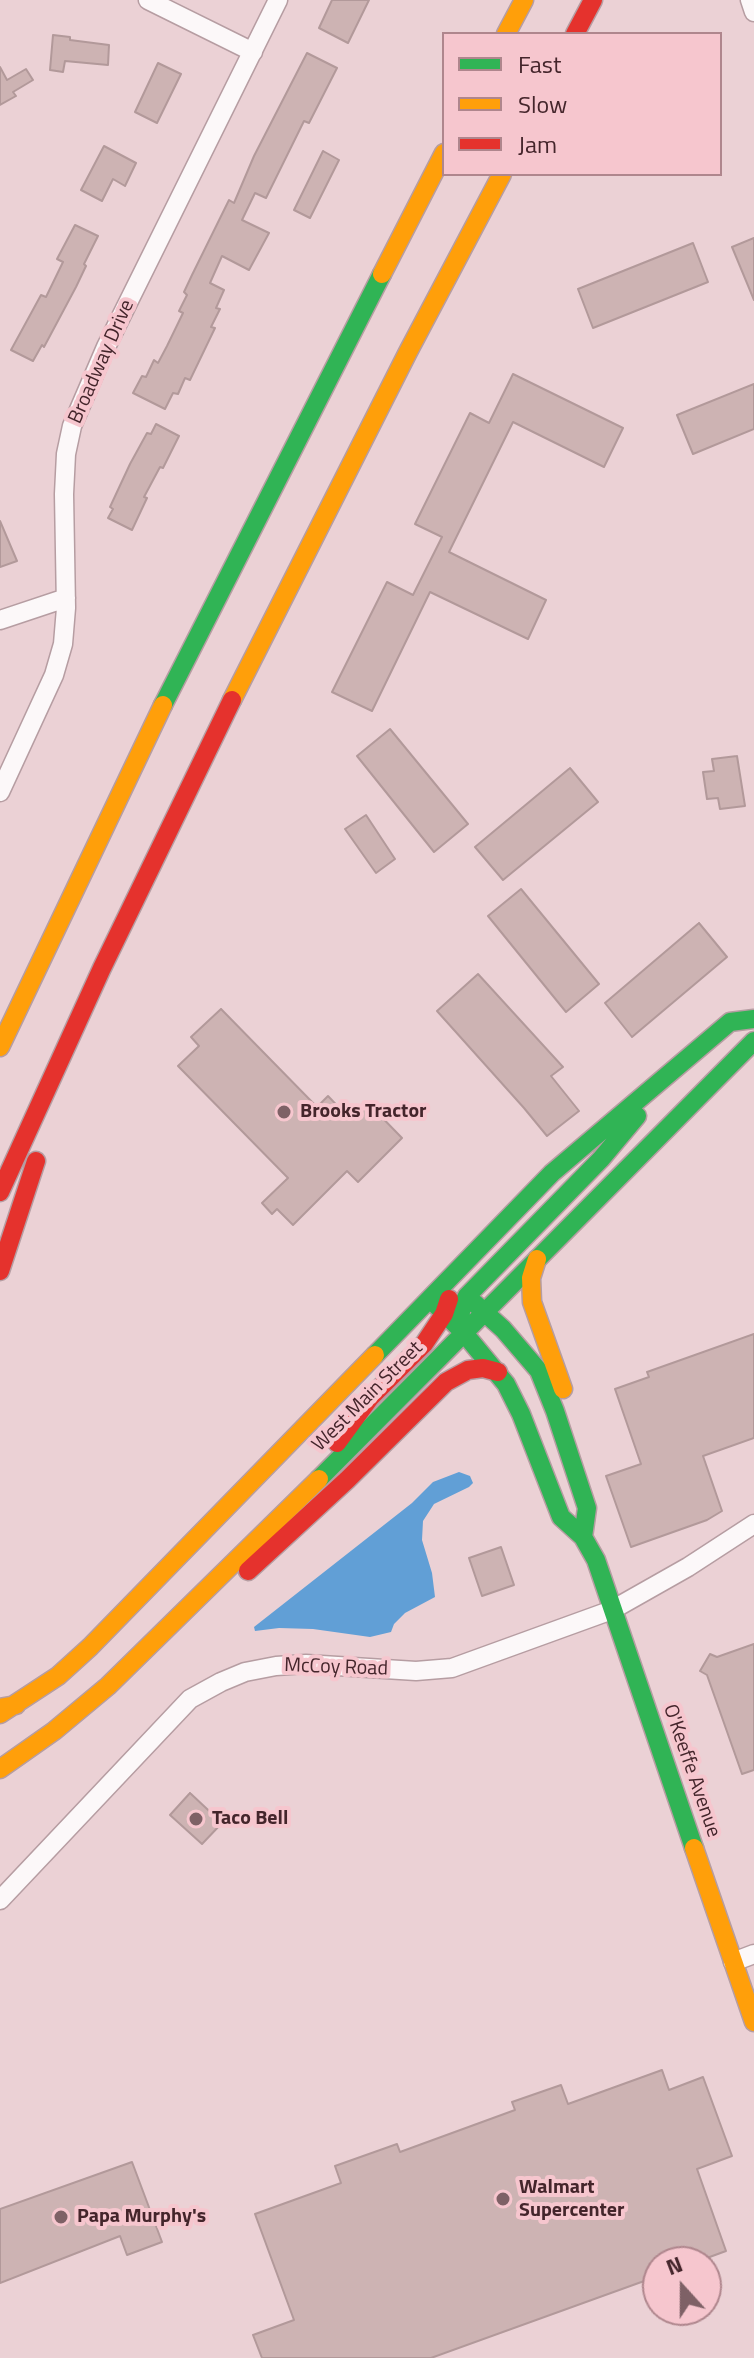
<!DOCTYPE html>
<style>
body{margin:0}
#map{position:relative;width:754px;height:2358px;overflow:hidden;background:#ebd1d5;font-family:"Titillium Web",sans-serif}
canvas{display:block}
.legend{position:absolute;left:442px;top:32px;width:280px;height:144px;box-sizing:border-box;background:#f6c6ce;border:2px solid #af868d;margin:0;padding:10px 14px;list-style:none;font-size:24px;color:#44252b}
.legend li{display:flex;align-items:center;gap:16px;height:40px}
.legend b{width:40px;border:2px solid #af868d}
.north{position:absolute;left:642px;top:2246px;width:80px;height:80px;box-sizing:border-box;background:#f6c6ce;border:2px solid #af868d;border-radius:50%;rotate:339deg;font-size:22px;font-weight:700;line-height:32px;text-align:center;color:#44252b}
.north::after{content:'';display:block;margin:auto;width:28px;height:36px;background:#7e6166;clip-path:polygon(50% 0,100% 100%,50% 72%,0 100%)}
</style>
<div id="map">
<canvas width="754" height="2358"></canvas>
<ul class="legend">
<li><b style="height:10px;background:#30b455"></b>Fast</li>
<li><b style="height:10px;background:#ff9f0a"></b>Slow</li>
<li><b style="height:10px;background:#e5322d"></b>Jam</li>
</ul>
<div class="north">N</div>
</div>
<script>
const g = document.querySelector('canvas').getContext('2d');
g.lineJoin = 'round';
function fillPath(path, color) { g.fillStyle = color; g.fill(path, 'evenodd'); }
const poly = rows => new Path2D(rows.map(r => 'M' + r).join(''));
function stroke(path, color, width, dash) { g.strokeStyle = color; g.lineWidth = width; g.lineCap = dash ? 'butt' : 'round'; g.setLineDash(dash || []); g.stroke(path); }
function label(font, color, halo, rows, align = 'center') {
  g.font = font + ' "Titillium Web",sans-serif'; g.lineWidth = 8; g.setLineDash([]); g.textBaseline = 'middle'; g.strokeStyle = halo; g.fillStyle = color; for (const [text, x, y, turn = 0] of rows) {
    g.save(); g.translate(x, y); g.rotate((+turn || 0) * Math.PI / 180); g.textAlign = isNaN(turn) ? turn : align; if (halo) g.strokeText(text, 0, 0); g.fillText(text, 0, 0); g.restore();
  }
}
const water = poly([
 [459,1472,470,1476,473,1483,469,1487,434,1504,423,1521,422,1540,432,1573,435,1597,405,1613,394,1624,391,1632,370,1637,313,1629,279,1628,255,1631,254,1627,412,1503,433,1482]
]);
const building = poly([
 [332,0,369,0,348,43,319,28,332,0],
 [53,35,70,37,70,40,109,45,108,65,65,61,63,72,50,70,53,35],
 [307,53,337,68,309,123,304,121,266,198,255,193,242,220,269,233,249,270,222,256,210,283,224,290,216,308,220,309,211,327,215,328,190,380,185,378,178,394,173,393,165,409,133,393,142,376,146,377,154,360,158,363,167,346,183,313,179,311,187,295,184,292,192,275,229,200,234,203,254,156,307,53],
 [158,63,181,74,157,123,135,112,158,63],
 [0,67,7,80,26,69,33,80,13,92,16,96,0,105,0,67],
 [104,146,136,163,125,186,113,179,102,201,81,190,104,146],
 [323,151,339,160,310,218,294,210,323,151],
 [75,225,98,236,84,264,86,266,76,287,44,347,42,345,33,361,11,350,41,295,46,297,63,262,57,259,75,225],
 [754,238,754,300,732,247,754,238],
 [693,243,708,282,593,328,578,289,693,243],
 [513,374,623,428,604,467,513,422,449,552,546,600,528,639,430,592,372,711,332,692,387,582,413,595,442,537,415,524,470,413,489,423,513,374],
 [754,384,754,429,693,454,677,415,754,384],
 [156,424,179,436,163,468,160,467,144,497,147,498,132,530,108,518,113,509,110,507,130,464,147,433,151,434,156,424],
 [0,521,17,561,0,567,0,521],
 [390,729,468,824,434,852,357,756,390,729],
 [737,756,745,806,720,809,718,798,707,799,703,772,714,771,712,759,737,756],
 [570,768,598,802,503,880,475,847,570,768],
 [366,815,395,859,376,873,345,829,366,815],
 [521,889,599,984,566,1012,488,916,521,889],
 [699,923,727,957,632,1037,605,1003,699,923],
 [478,974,563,1067,551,1076,579,1111,547,1136,524,1108,437,1011,478,974],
 [221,1009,317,1107,328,1096,349,1118,366,1101,402,1138,358,1182,347,1171,293,1225,277,1209,272,1214,262,1203,288,1178,178,1066,199,1046,191,1037,221,1009],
 [754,1334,754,1438,703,1456,722,1511,707,1520,631,1547,606,1476,641,1464,615,1389,649,1377,647,1372,754,1334],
 [501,1547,514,1585,482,1596,469,1558,501,1547],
 [754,1644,754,1770,742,1774,707,1675,700,1671,710,1654,717,1657,754,1644],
 [190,1793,222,1823,202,1844,170,1815,190,1793],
 [662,2070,669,2090,703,2077,732,2156,697,2169,726,2251,696,2262,658,2262,658,2276,431,2358,262,2358,253,2335,294,2320,255,2214,341,2183,335,2166,397,2144,400,2152,515,2110,512,2102,561,2085,568,2104,662,2070],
 [132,2162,162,2242,127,2255,120,2236,0,2283,0,2209,132,2162]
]);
const street = poly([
 [148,0,253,52],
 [750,0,754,12],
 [0,620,66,598],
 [0,792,54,675,63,644,66,608,64,494,66,454,72,426,106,347,278,0],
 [0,1900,190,1699,221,1682,245,1672,276,1666,306,1664,416,1671,452,1668,612,1610,688,1567,754,1524],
 [733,1962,754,1954]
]);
const fast = poly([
 [163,705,382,274],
 [430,1299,464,1333,506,1384,521,1414,561,1517,583,1537,596,1560,694,1848],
 [472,1301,503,1329,539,1371,555,1411,587,1508,583,1537],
 [464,1333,460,1318,462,1306,467,1296,601,1159,637,1116],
 [375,1355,552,1173,730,1022,754,1019],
 [319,1479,754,1041]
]);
const slow = poly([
 [506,34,524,0],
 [382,274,444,153],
 [232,700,408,352,502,174],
 [0,1047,163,705],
 [537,1259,531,1278,532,1302,563,1389],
 [0,1708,16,1705],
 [0,1714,58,1676,90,1647,375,1355],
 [0,1769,54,1731,108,1686,319,1479],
 [694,1848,754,2022]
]);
const jam = poly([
 [575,34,593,0],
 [0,1192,102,968,232,700],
 [0,1271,36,1161],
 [337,1443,370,1398,424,1344,444,1314,449,1299],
 [248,1571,347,1480,446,1382,468,1370,483,1368,498,1372]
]);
const markers = [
 [284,1112,8,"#7e6166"],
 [196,1819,8,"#7e6166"],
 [503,2199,8,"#7e6166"],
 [61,2217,8,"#7e6166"]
];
const streetNames = [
 ["Broadway Drive",102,362,-66],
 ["West Main Street",368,1397,-45],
 ["McCoy Road",336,1668,2],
 ["O'Keeffe Avenue",691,1771,71]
];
const poiNames = [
 ["Brooks Tractor",300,1112],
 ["Taco Bell",212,1819],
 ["Walmart",519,2188],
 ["Supercenter",519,2211],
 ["Papa Murphy's",77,2217]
];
fillPath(water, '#619fd6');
fillPath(building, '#cdb3b3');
stroke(building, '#b2999a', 2);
stroke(street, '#b69da2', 21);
stroke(fast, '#b69da2', 21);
stroke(slow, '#b69da2', 21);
stroke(jam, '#b69da2', 21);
stroke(street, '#fcf8f9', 18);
stroke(fast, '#30b455', 18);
stroke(slow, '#ff9f0a', 18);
stroke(jam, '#e5322d', 18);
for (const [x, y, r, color] of markers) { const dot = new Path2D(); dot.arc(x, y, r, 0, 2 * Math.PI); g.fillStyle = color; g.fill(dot); stroke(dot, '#f6c6ce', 3); }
label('20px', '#44252b', '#f6c6ce', streetNames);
label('bold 20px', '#44252b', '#f6c6ce', poiNames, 'left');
</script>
